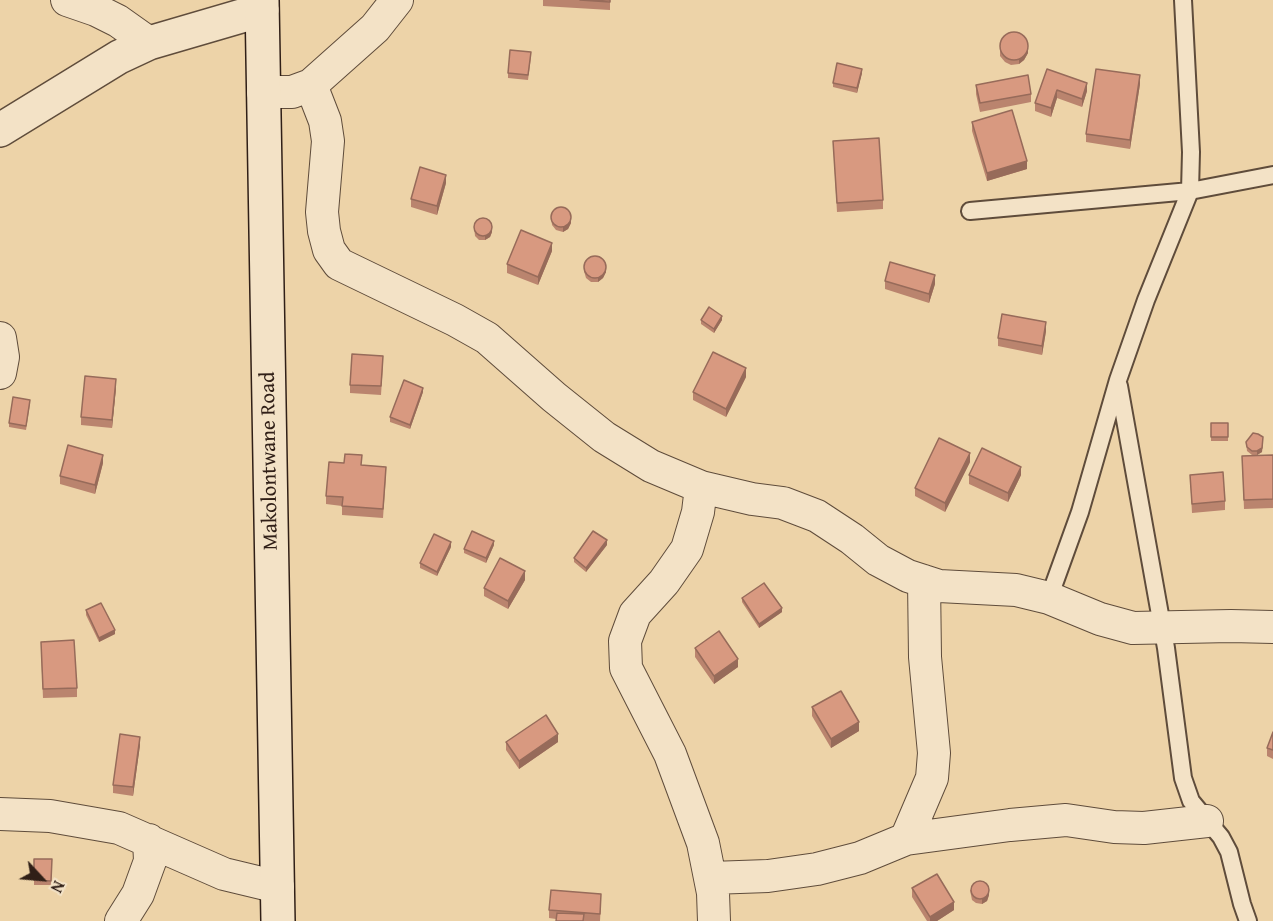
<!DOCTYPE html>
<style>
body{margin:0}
#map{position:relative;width:1273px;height:921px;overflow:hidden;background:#edd3a8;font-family:"Gentium Book Plus",serif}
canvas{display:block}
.north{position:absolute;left:12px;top:849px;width:60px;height:60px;-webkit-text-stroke:4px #f3e2c6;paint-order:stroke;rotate:116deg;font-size:16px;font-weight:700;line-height:24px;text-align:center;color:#301f17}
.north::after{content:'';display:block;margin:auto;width:21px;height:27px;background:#301f17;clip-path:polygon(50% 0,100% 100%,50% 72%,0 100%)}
</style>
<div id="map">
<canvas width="1273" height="921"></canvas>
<div class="north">N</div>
</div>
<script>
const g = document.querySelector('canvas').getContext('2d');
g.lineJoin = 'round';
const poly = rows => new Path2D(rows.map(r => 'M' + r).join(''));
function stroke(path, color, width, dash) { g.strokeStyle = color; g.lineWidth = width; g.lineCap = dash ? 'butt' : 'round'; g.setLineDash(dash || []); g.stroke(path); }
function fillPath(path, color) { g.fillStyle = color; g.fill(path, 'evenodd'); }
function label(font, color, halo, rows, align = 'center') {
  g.font = font + ' "Gentium Book Plus",serif'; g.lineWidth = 6; g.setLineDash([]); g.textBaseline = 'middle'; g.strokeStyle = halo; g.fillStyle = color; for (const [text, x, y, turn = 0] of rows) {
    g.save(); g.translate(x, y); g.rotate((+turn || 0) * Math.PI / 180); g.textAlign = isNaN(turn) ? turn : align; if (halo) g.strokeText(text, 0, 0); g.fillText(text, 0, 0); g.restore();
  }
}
const service = poly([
 [970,211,1190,191,1273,175],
 [1119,386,1166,648,1183,778,1191,801,1221,837,1229,852,1242,904,1248,921],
 [1049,598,1080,512,1118,380,1146,300,1190,191,1191,152,1183,0]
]);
const minor = poly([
 [67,0,96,10,118,21,149,43],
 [311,85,325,121,328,141,322,212,324,231,329,250,339,264,455,320,487,338,554,397,604,437,651,466,701,487,752,499,783,503,817,516,852,539,878,560,908,576,939,586,1016,590,1049,598,1100,619,1133,628,1231,626,1273,627],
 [263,92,292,92,311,85,375,28,397,0],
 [0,338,3,357,0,373],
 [701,487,698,512,687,549,664,582,635,614,625,641,626,668,670,754,703,843,713,893,714,921],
 [0,814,50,816,119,828,224,874,278,887],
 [906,839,932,778,934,753,925,657,924,581],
 [711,878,768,876,817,869,860,858,906,839,1010,825,1066,820,1114,827,1144,828,1207,821],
 [121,921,138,894,150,861,149,840]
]);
const tertiary = poly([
 [0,130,119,57,149,43,262,10]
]);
const secondary = poly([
 [262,0,278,921]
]);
const wall = poly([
 [543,0,610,0,610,10,543,6],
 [1000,44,1028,53,1024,60,1019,64,1011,65,1005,62,1000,56],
 [531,57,528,80,508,78,508,73],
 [1047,69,1087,91,1082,107,1057,98,1051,117,1035,111,1035,103],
 [862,73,857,93,833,87,833,83],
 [1140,84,1130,149,1086,142,1086,134],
 [976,85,1031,94,1031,102,980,112,976,94],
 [972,122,1027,169,987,181,972,131],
 [833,141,883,200,883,209,837,212],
 [446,183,437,215,411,207,411,199],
 [551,215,571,223,568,229,563,232,556,230,552,225],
 [474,226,492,232,490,237,485,240,479,240,475,236],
 [552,251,538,285,507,273,507,264],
 [584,267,606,272,603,278,598,282,591,282,586,278,584,271],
 [885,281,935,284,929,303,885,289],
 [701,320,722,320,714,333,701,324],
 [1046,331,1042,355,998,346,998,338],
 [383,364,381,395,350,393,350,385],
 [746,377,726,417,693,400,693,392],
 [116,388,112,428,81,425,81,417],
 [423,392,410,429,390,422,390,417],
 [30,404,26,430,9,427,9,423],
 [1211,423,1228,423,1228,441,1211,441],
 [1246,442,1263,442,1262,452,1257,455,1252,455,1247,451],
 [1273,455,1273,508,1244,509,1242,456],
 [970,462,945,512,915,496,915,488],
 [103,463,95,494,60,484,60,476],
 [362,465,386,475,383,518,342,515,342,506,326,504,326,496],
 [969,475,1021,475,1008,502,969,484],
 [1190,475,1225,501,1225,510,1192,513],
 [494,545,486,563,464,553,464,549],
 [607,545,586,572,574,562,574,558],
 [451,547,437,576,420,568,420,563],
 [525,580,508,609,484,596,484,588],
 [742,598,782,612,759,628,742,602],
 [86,610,115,634,99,642,86,615],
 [695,648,738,667,714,684,695,657],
 [41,650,77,688,77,697,43,698],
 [812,707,859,731,831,748,812,716],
 [1273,732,1273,759,1267,756,1267,748],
 [506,742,558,742,519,769,506,750],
 [140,745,133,796,113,793,113,785],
 [34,859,52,859,51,885,34,885],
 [912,888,954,910,937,921,927,921,912,897],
 [970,890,989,895,987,901,982,904,976,903,972,900],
 [601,902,600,921,556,921,556,919,549,918,549,910]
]);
const shadedWall = poly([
 [1028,49,1028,53,1024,60,1019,64,1019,60],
 [862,69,862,73,857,93,857,88],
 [1140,75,1140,84,1130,149,1130,140],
 [1087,83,1087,91,1082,107,1082,99],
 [1057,90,1057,98,1051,117,1051,108],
 [1027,161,1027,169,987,181,987,173],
 [446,175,446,183,437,215,437,206],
 [571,219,571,223,568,229,563,232,563,227],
 [492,228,492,232,490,237,485,240,485,236],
 [552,243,552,251,538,285,538,277],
 [606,267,606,272,603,278,598,282,598,278],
 [935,275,935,284,929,303,929,294],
 [722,316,722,320,714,333,714,329],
 [1046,322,1046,331,1042,355,1042,346],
 [746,368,746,377,726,417,726,409],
 [116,379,116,388,112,428,112,420],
 [423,388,423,392,410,429,410,425],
 [1263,437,1262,452,1257,455,1257,451],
 [970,453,970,462,945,512,945,503],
 [103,455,103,463,95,494,95,485],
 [1021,467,1021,475,1008,502,1008,493],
 [607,540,607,545,586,572,586,568],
 [494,541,494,545,486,563,486,558],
 [451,542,451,547,437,576,437,572],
 [525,571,525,580,508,609,508,601],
 [782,608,782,612,759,628,759,624],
 [115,630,115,634,99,642,99,638],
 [738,659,738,667,714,684,714,676],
 [859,722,859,731,831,748,831,739],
 [558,734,558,742,519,769,519,761],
 [140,737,140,745,133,796,133,787],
 [989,891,989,895,987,901,982,904,982,899],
 [954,902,954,910,937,921,930,921,930,917]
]);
const building = poly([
 [580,0,610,0,610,2,580,0],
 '1000 46a14 14 0 1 1 28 0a14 14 0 1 1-28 0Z',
 [510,50,531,52,528,75,508,73,510,50],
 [837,63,862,69,857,88,833,83,837,63],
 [1047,69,1087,83,1082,99,1057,90,1051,108,1035,103,1047,69],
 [1096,69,1140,75,1130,140,1086,134,1096,69],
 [1028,75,1031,94,980,103,976,85,1028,75],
 [1012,110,1027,161,987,173,972,122,1012,110],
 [879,138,883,200,837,203,833,141,879,138],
 [420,167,446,175,437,206,411,199,420,167],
 '551 217a10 10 0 1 1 20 0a10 10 0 1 1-20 0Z',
 '474 227a9 9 0 1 1 18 0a9 9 0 1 1-18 0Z',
 [521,230,552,243,538,277,507,264,521,230],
 '584 267a11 11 0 1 1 22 0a11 11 0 1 1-22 0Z',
 [890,262,935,275,929,294,885,281,890,262],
 [709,307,722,316,714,329,701,320,709,307],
 [1002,314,1046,322,1042,346,998,338,1002,314],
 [713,352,746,368,726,409,693,392,713,352],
 [352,354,383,356,381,386,350,385,352,354],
 [85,376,116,379,112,420,81,417,85,376],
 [404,380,423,388,410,425,390,417,404,380],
 [13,397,30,400,26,426,9,423,13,397],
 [1211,423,1228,423,1228,437,1211,437,1211,423],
 [1253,433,1258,434,1263,437,1262,448,1257,451,1252,451,1247,447,1246,442,1253,433],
 [939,438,970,453,945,503,915,488,939,438],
 [68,445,103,455,95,485,60,476,68,445],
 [982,448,1021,467,1008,493,969,475,982,448],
 [345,454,362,455,361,465,386,467,383,509,342,506,343,497,326,496,329,462,344,463,345,454],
 [1273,455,1273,499,1244,500,1242,456,1273,455],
 [1223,472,1225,501,1192,504,1190,475,1223,472],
 [472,531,494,541,486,558,464,549,472,531],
 [593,531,607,540,586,568,574,558,593,531],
 [434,534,451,542,437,572,420,563,434,534],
 [500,558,525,571,508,601,484,588,500,558],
 [764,583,782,608,759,624,742,598,764,583],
 [101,603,115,630,99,638,86,610,101,603],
 [719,631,738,659,714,676,695,648,719,631],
 [74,640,77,688,43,689,41,642,74,640],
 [841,691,859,722,831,739,812,707,841,691],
 [546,715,558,734,519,761,506,742,546,715],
 [1273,732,1273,750,1267,748,1273,732],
 [120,734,140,737,133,787,113,785,120,734],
 [34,859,52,859,51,881,34,880,34,859],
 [937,874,954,902,930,917,912,888,937,874],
 '971 890a9 9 0 1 1 18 0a9 9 0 1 1-18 0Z',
 [551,890,601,894,600,914,549,910,551,890],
 [557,913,584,914,583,921,556,921,557,913]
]);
const streetNames = [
 ["Makolontwane Road",270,461,-91]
];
stroke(service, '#5f4c3b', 20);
stroke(minor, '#5f4c3b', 34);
stroke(tertiary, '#5f4c3b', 36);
stroke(secondary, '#301f17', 36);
stroke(service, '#f3e2c6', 16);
stroke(minor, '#f3e2c6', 32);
stroke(tertiary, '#f3e2c6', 33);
stroke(secondary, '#f3e2c6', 33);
fillPath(wall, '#ba846e');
fillPath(shadedWall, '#976b5a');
fillPath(building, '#d89980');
stroke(building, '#976b5a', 1.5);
label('21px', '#301f17', '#f3e2c6', streetNames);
</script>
